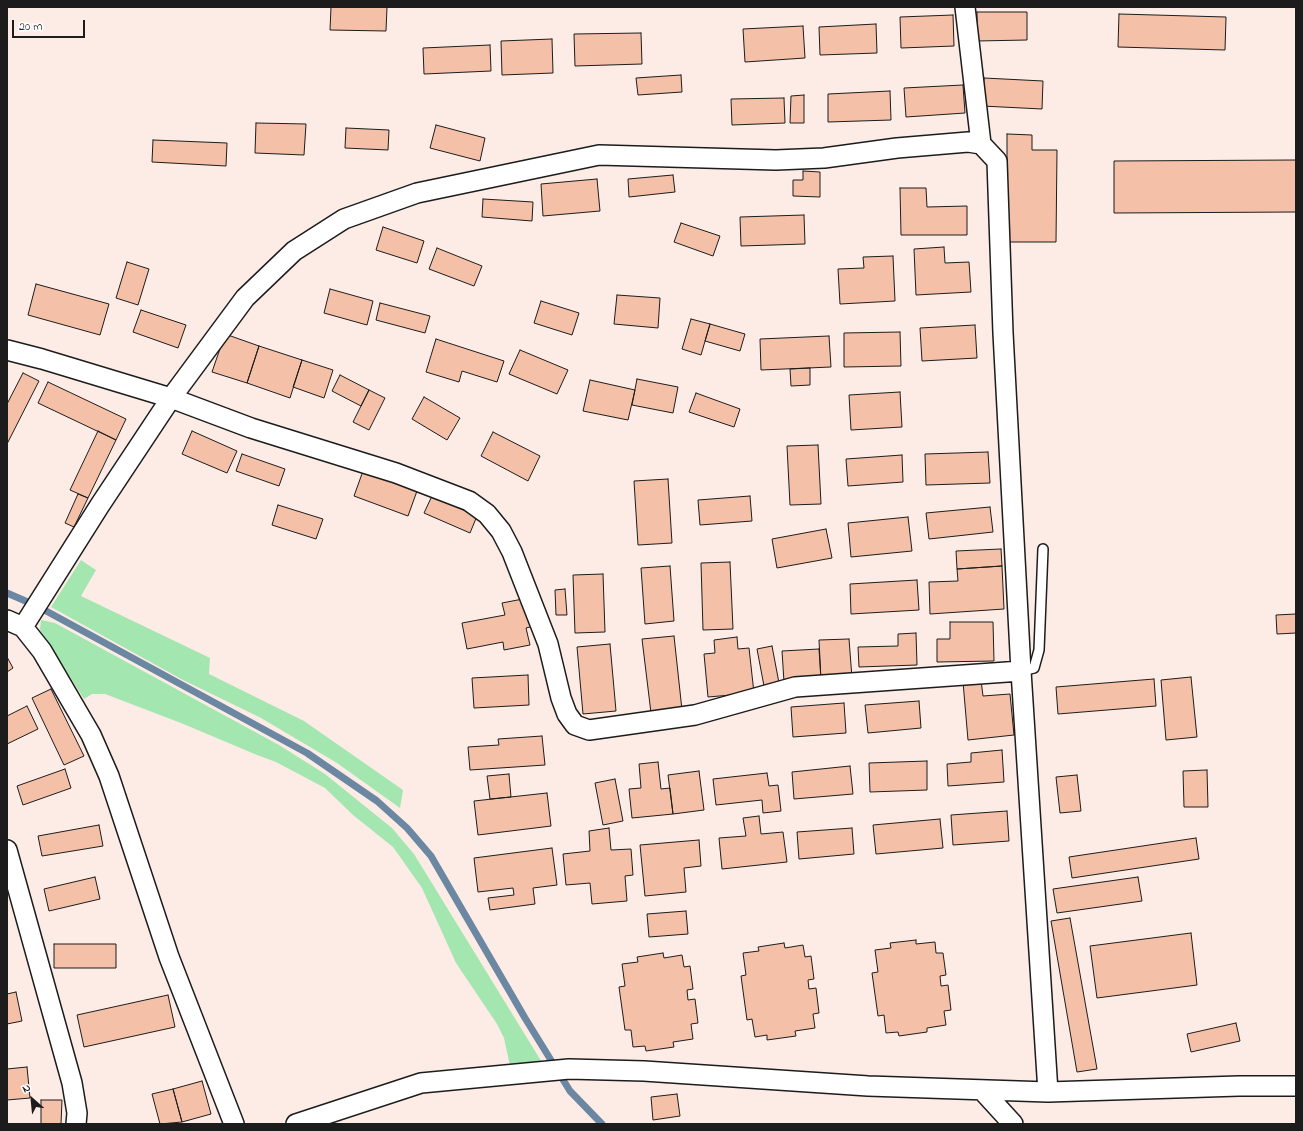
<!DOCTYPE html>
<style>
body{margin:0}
#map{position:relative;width:1303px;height:1131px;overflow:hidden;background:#fcece5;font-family:"Indie Flower",sans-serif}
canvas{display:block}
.frame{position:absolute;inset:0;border:8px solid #1c1c1c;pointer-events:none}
.north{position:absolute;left:12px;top:1079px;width:40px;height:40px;-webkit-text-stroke:3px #fff;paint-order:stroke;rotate:333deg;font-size:11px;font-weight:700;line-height:16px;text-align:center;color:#1c1c1c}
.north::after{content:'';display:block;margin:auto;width:14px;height:18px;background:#1c1c1c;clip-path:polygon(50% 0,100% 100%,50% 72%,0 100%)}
.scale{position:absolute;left:12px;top:20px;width:73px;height:18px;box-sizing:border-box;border:2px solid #1c1c1c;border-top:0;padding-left:5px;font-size:12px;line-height:14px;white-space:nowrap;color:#1c1c1c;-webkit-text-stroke:3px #fff;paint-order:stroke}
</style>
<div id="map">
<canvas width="1303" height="1131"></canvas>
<div class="frame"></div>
<div class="north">N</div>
<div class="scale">20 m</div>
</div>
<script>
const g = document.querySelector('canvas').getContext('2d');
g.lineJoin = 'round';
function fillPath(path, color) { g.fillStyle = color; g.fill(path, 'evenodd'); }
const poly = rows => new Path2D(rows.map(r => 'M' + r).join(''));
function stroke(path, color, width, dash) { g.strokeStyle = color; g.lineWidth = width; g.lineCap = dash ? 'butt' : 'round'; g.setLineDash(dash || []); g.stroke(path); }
const green = poly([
 [81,560,96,570,81,596,210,658,209,674,304,721,403,790,400,808,337,763,261,718,183,680,51,607],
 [41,620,55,623,279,745,325,774,392,828,414,854,543,1064,510,1066,504,1038,497,1024,456,963,422,888,393,847,353,815,325,788,276,762,257,755,181,723,105,694,92,694,84,699,40,630]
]);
const stream = poly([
 [7,593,37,606,307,753,377,801,407,828,431,856,525,1018,570,1091,602,1124]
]);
const building = poly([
 [331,7,387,7,386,31,330,30,331,7],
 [977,12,1027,12,1027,40,977,41,977,12],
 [1119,14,1226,17,1225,50,1118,47,1119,14],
 [953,15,954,46,901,48,900,17,953,15],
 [876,24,877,53,820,55,819,27,876,24],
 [803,26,805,58,745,62,743,29,803,26],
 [641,33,642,64,575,66,574,34,641,33],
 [552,39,553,73,502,75,501,41,552,39],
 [490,45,491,71,424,74,423,48,490,45],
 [681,75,682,92,638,95,636,78,681,75],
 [984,78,1043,81,1042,109,982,106,984,78],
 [963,85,965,113,906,117,904,88,963,85],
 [890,91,891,120,828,122,828,94,890,91],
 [804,95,804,123,790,123,791,96,804,95],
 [784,98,785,123,732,125,731,99,784,98],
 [256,123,306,124,304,155,255,153,256,123],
 [436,125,485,138,480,161,430,148,436,125],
 [346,128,389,130,388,150,345,148,346,128],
 [1007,134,1032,135,1032,150,1057,150,1056,242,1007,242,1007,134],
 [153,140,227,143,226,166,152,162,153,140],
 [1296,160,1296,212,1114,213,1114,161,1296,160],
 [803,171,820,172,820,197,793,196,793,180,803,180,803,171],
 [673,175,675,192,629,197,628,179,673,175],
 [597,179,600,211,543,216,541,184,597,179],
 [900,188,926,188,927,207,967,206,967,235,901,235,900,188],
 [483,199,533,202,532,221,482,217,483,199],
 [804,215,805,244,741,246,740,217,804,215],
 [681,223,720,236,713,256,674,242,681,223],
 [383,227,424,241,417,263,376,250,383,227],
 [944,247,945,263,969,262,971,292,916,295,914,249,944,247],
 [437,248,482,266,474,286,429,269,437,248],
 [893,256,895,301,840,304,838,269,864,268,863,257,893,256],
 [127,262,149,269,138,305,116,298,127,262],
 [36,284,109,304,100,335,28,315,36,284],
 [330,289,373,301,367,325,324,313,330,289],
 [617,295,660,298,658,328,614,324,617,295],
 [541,301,579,313,572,335,534,323,541,301],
 [380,303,430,316,425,333,376,320,380,303],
 [141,310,186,325,178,348,133,332,141,310],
 [691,319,710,324,701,355,682,349,691,319],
 [710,324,745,334,740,351,705,341,710,324],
 [975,325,977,358,922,361,920,328,975,325],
 [900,332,901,366,844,367,844,333,900,332],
 [225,334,259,346,247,383,212,372,225,334],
 [829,336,831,367,761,370,760,339,829,336],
 [436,339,504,361,497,382,462,371,459,382,426,372,436,339],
 [259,346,302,360,290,398,247,383,259,346],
 [520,350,568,370,557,394,509,374,520,350],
 [302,360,333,370,324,398,293,387,302,360],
 [810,368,810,385,791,386,790,369,810,368],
 [23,373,39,381,7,444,7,404,23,373],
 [340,375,369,390,361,406,332,391,340,375],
 [637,379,678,387,673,413,632,405,637,379],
 [590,380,635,390,628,420,583,411,590,380],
 [48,382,126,419,116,440,38,403,48,382],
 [369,390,385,398,369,430,353,422,369,390],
 [900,392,902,427,851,430,849,395,900,392],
 [696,393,740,409,734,427,689,412,696,393],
 [424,397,460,418,447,440,412,419,424,397],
 [98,431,116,440,88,498,70,490,98,431],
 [192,431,237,451,227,473,182,454,192,431],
 [493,432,540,456,528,481,481,456,493,432],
 [818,445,821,504,790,505,787,446,818,445],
 [988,452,990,483,926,485,925,454,988,452],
 [242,454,285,469,279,486,236,471,242,454],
 [902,455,903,482,848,486,846,459,902,455],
 [363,471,417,491,408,516,354,496,363,471],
 [668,479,672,543,638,545,634,481,668,479],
 [78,494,88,498,74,527,65,523,78,494],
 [432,496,477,516,470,533,424,513,432,496],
 [750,496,752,521,700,525,698,500,750,496],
 [278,505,323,519,316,539,272,525,278,505],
 [990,507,993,532,929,539,926,513,990,507],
 [908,517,912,551,851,557,848,523,908,517],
 [826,529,832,558,777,568,772,539,826,529],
 [1001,549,1002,566,957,569,956,551,1001,549],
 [730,562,733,629,703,630,701,563,730,562],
 [670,566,674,621,645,624,641,568,670,566],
 [1002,566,1004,609,930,614,929,582,958,581,957,569,1002,566],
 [603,574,605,632,575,633,573,575,603,574],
 [917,580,919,610,851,614,850,584,917,580],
 [565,589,567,615,556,615,555,590,565,589],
 [528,598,534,626,526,628,530,645,504,650,503,642,467,649,462,623,505,615,502,603,528,598],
 [1296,614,1296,633,1277,634,1276,615,1296,614],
 [950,622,993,622,994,661,937,662,937,639,950,639,950,622],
 [916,633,917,665,859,667,858,647,898,646,898,634,916,633],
 [674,636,682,710,651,713,642,639,674,636],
 [737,637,738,649,749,648,754,693,708,697,704,654,715,653,714,640,737,637],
 [849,639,852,678,821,680,819,640,849,639],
 [610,644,616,711,583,714,577,647,610,644],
 [772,646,779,683,764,686,757,649,772,646],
 [819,649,821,680,784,682,782,651,819,649],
 [7,657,13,668,7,672,7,657],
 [528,675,529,705,474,708,472,678,528,675],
 [1191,677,1197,737,1166,740,1161,680,1191,677],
 [1154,679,1156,706,1058,714,1056,687,1154,679],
 [981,680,983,696,1010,694,1014,735,968,740,963,682,981,680],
 [51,689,84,756,64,765,32,698,51,689],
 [919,701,921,728,868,733,865,705,919,701],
 [844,703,846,733,793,737,791,707,844,703],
 [27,706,38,729,7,744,7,716,27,706],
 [542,736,545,765,470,770,468,747,499,745,498,739,542,736],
 [1002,750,1004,782,948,786,947,764,971,762,971,753,1002,750],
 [927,761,927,790,870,792,869,763,927,761],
 [658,762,661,789,670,788,673,814,632,818,629,789,641,788,639,764,658,762],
 [850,766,853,794,794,799,792,772,850,766],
 [65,769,71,788,23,805,17,786,65,769],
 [1207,770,1208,807,1184,807,1183,771,1207,770],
 [699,771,704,810,673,814,668,775,699,771],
 [767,773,769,786,778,785,781,811,763,813,762,800,716,805,713,779,767,773],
 [509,774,511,797,490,799,487,776,509,774],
 [1077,775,1081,811,1060,813,1056,777,1077,775],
 [615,779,623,821,603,825,595,783,615,779],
 [547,793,551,826,478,835,474,801,547,793],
 [1007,811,1009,841,953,845,951,815,1007,811],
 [759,816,761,834,783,832,787,862,722,869,719,838,746,836,743,818,759,816],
 [940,819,943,848,876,854,873,825,940,819],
 [99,825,103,846,42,856,38,836,99,825],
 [609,828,611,850,631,849,633,875,625,876,627,901,592,904,590,883,566,885,563,854,590,851,589,831,609,828],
 [852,828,854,854,799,859,797,832,852,828],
 [1196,838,1199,859,1072,878,1069,857,1196,838],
 [699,840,701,866,684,868,686,892,645,896,640,845,699,840],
 [552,848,557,885,533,888,535,904,490,910,488,898,514,895,513,888,478,892,474,858,552,848],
 [95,877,100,899,49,911,44,889,95,877],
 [1138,877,1142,901,1057,913,1053,889,1138,877],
 [686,911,688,934,649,937,647,914,686,911],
 [1070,918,1097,1069,1077,1072,1051,921,1070,918],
 [1191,933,1197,985,1097,998,1090,946,1191,933],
 [916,940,916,944,935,942,936,953,943,953,946,975,940,976,941,986,948,985,951,1010,944,1011,946,1025,927,1028,927,1032,899,1036,898,1032,886,1033,884,1015,878,1016,872,973,878,972,875,950,891,948,890,943,916,940],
 [784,943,785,948,803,945,805,957,811,956,814,979,808,980,809,989,816,988,819,1013,813,1014,815,1028,795,1031,796,1036,767,1040,767,1035,755,1037,752,1019,747,1020,741,976,746,975,743,953,759,951,758,947,784,943],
 [54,944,116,944,116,968,54,968,54,944],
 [663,953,664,958,682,955,684,967,690,966,693,989,687,990,688,1000,695,999,698,1023,691,1024,693,1039,673,1042,674,1047,646,1051,645,1046,633,1047,631,1030,625,1030,619,987,625,986,622,964,638,962,637,957,663,953],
 [16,992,22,1021,7,1024,7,994,16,992],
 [168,995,175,1027,84,1047,77,1015,168,995],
 [1236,1023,1240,1041,1191,1052,1187,1034,1236,1023],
 [27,1067,30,1098,7,1100,7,1069,27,1067],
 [202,1081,211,1114,182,1122,173,1089,202,1081],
 [173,1089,182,1122,160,1124,152,1094,173,1089],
 [677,1094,680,1116,653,1120,651,1097,677,1094],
 [41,1100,62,1100,61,1124,41,1124,41,1100]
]);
const service = poly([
 [1021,671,1034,668,1039,650,1043,549]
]);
const minor = poly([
 [965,7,981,144],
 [7,350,42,359,171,398,251,428,396,473,469,501,487,514,501,531,512,552,548,644,561,698,567,714,575,725,589,730,695,715,795,687,1021,671],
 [7,620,23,627,42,651,91,735,109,776,169,957,234,1124],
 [23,627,100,505,171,398,245,298,294,251,344,219,417,193,599,155,776,160,824,158,897,148,968,142,981,144,997,161,1003,333,1021,671,1048,1092],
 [7,850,72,1083,77,1113,76,1124],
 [982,1090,1013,1124],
 [296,1124,421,1083,569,1069,644,1071,868,1086,1048,1092,1239,1086,1296,1086]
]);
fillPath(green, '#a4e6b0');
stroke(stream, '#6b87a2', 7);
fillPath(building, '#f5c0a8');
stroke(building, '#1c1c1c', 1);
stroke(service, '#1c1c1c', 12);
stroke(minor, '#1c1c1c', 22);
stroke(service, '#fff', 9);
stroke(minor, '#fff', 19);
</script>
